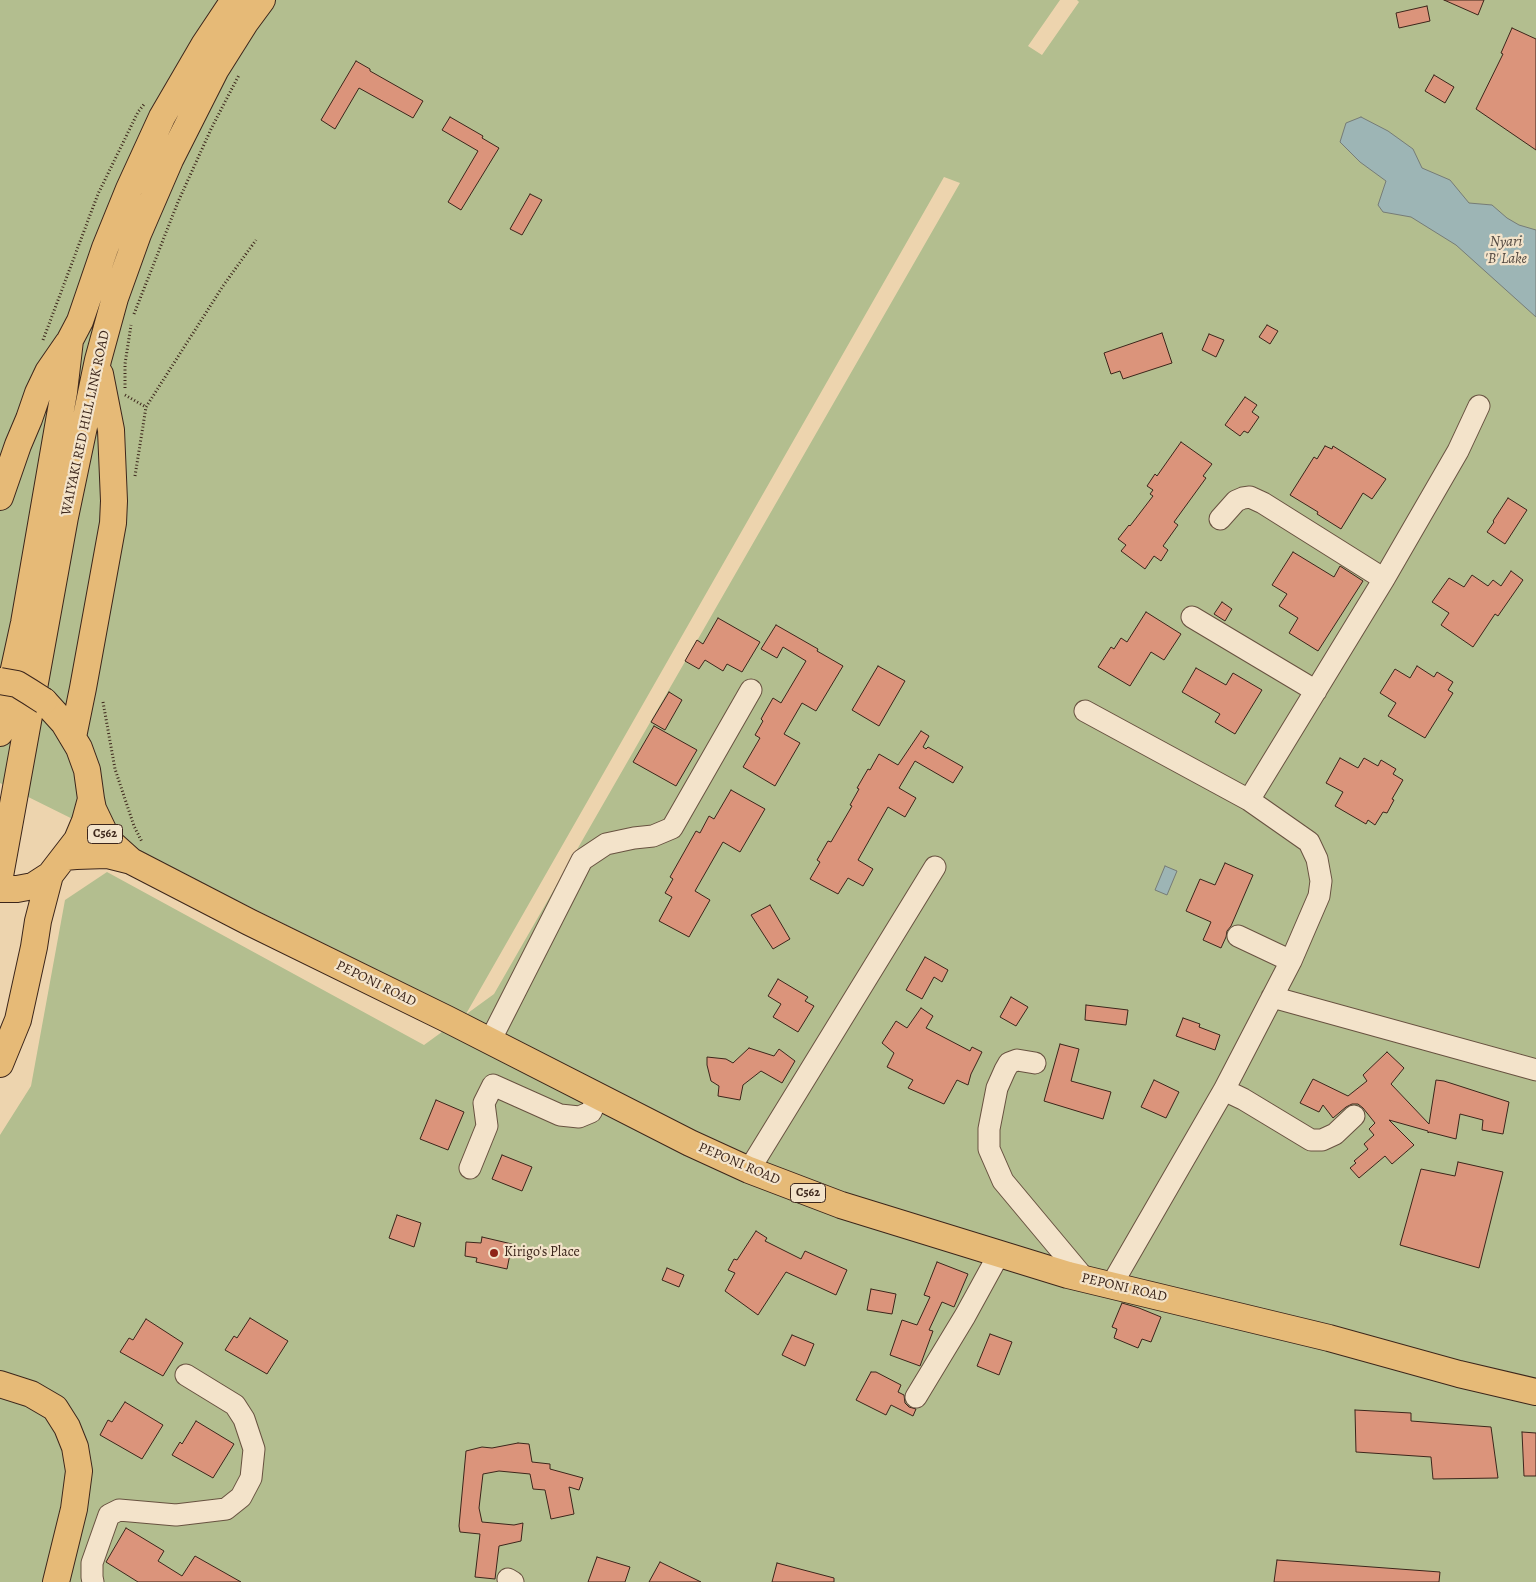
<!DOCTYPE html>
<style>
body{margin:0}
canvas{display:block;background:#edd4ae}
</style>
<canvas width="1536" height="1582"></canvas>
<script>
const g = document.querySelector('canvas').getContext('2d');
g.lineJoin = 'round';
function fillPath(path, color) { g.fillStyle = color; g.fill(path, 'evenodd'); }
const poly = rows => new Path2D(rows.map(r => 'M' + r).join(''));
function stroke(path, color, width, dash) { g.strokeStyle = color; g.lineWidth = width; g.lineCap = dash ? 'butt' : 'round'; g.setLineDash(dash || []); g.stroke(path); }
function label(font, color, halo, rows, align = 'center') {
  g.font = font + ' Alegreya,serif'; g.lineWidth = 4.5; g.setLineDash([]); g.textBaseline = 'middle'; g.strokeStyle = halo; g.fillStyle = color; for (const [text, x, y, turn = 0] of rows) {
    g.save(); g.translate(x, y); g.rotate((+turn || 0) * Math.PI / 180); g.textAlign = isNaN(turn) ? turn : align; if (halo) g.strokeText(text, 0, 0); g.fillText(text, 0, 0); g.restore();
  }
}
const green = poly([
 [0,0,1060,0,1028,46,1042,55,1079,2,1077,0,1536,0,1536,1582,0,1582,0,1135,31,1086,65,900,107,872,424,1045,494,994,960,183,944,177,466,1014,0,783]
]);
const water = poly([
 [1361,117,1388,131,1413,149,1422,168,1450,180,1469,203,1492,205,1507,218,1519,225,1536,230,1536,317,1456,245,1411,217,1383,212,1378,205,1386,181,1360,162,1340,142,1346,123,1361,117],
 [1165,866,1177,871,1167,895,1155,890,1165,866]
]);
const building = poly([
 [1444,0,1484,0,1478,15,1444,0],
 [1427,6,1430,21,1399,28,1396,13,1427,6],
 [1512,28,1536,39,1536,150,1476,109,1503,54,1501,53,1512,28],
 [356,61,370,69,370,71,423,101,413,118,359,88,335,129,321,120,356,61],
 [1434,75,1454,87,1445,103,1425,91,1434,75],
 [450,117,483,136,482,138,499,148,461,210,448,202,478,151,442,130,450,117],
 [530,194,542,200,522,235,510,229,530,194],
 [1267,325,1278,331,1270,344,1259,337,1267,325],
 [1162,333,1172,363,1123,379,1120,371,1111,374,1104,353,1162,333],
 [1209,334,1224,340,1216,357,1202,350,1209,334],
 [1245,397,1257,405,1252,412,1259,417,1248,433,1244,431,1240,436,1225,425,1245,397],
 [1181,442,1212,464,1203,476,1206,478,1174,522,1178,525,1163,546,1168,550,1161,561,1154,556,1145,569,1121,551,1126,545,1118,539,1129,525,1130,526,1153,496,1150,494,1153,490,1147,486,1155,474,1157,476,1181,442],
 [1325,446,1332,449,1333,446,1386,479,1372,499,1363,493,1341,529,1317,514,1318,512,1290,495,1314,457,1317,459,1325,446],
 [1508,498,1527,510,1505,544,1487,532,1494,522,1493,521,1508,498],
 [1293,552,1334,577,1340,566,1363,581,1318,651,1289,633,1298,618,1279,606,1287,594,1272,585,1293,552],
 [1511,571,1523,580,1498,616,1495,614,1473,647,1441,625,1449,613,1432,602,1449,578,1464,587,1472,575,1488,586,1493,580,1501,586,1511,571],
 [1222,602,1232,609,1225,621,1214,614,1222,602],
 [1146,612,1181,634,1164,660,1151,652,1130,686,1098,667,1111,647,1114,649,1121,638,1127,642,1146,612],
 [718,618,760,642,742,672,727,664,723,671,705,660,699,669,685,661,697,640,703,644,718,618],
 [776,625,818,649,817,651,843,666,816,711,802,703,784,734,800,743,775,786,743,767,760,738,755,735,763,721,761,719,773,698,781,703,806,661,783,647,777,658,761,649,776,625],
 [878,666,905,681,879,726,852,710,878,666],
 [1417,666,1434,677,1437,672,1453,682,1448,690,1453,693,1425,738,1388,716,1396,703,1380,693,1395,669,1410,678,1417,666],
 [1196,668,1226,685,1233,673,1262,690,1235,734,1215,722,1220,714,1182,692,1196,668],
 [669,692,682,700,665,730,651,722,669,692],
 [654,726,697,750,676,786,633,762,654,726],
 [921,731,929,736,923,747,926,749,928,747,963,767,953,783,915,761,899,788,916,798,905,817,888,807,858,860,873,869,863,886,848,878,838,894,810,879,820,862,817,860,828,841,831,842,852,806,850,805,859,789,857,788,868,769,870,770,879,754,898,765,921,731],
 [1340,758,1358,768,1364,758,1378,766,1381,760,1396,769,1393,774,1403,780,1392,799,1394,800,1387,813,1383,812,1375,825,1368,820,1366,824,1335,806,1343,792,1326,783,1340,758],
 [731,790,765,809,740,852,723,842,695,891,710,900,689,937,659,921,672,897,665,893,673,879,670,877,696,831,700,833,709,816,714,819,731,790],
 [1225,863,1253,875,1231,926,1227,931,1226,937,1221,948,1203,940,1211,922,1186,911,1200,879,1215,885,1225,863],
 [770,905,790,939,773,949,751,915,770,905],
 [925,957,948,970,942,982,934,977,922,999,906,990,925,957],
 [778,979,808,997,805,1001,814,1006,798,1032,773,1017,781,1004,768,996,778,979],
 [1011,997,1028,1007,1016,1026,1000,1017,1011,997],
 [1086,1005,1128,1010,1126,1025,1085,1020,1086,1005],
 [921,1008,933,1016,926,1028,970,1051,972,1047,982,1052,971,1074,968,1085,957,1080,944,1104,908,1088,913,1080,887,1067,894,1053,882,1043,896,1021,907,1028,921,1008],
 [1183,1018,1200,1024,1199,1027,1220,1035,1215,1050,1176,1036,1183,1018],
 [1060,1044,1079,1049,1071,1081,1111,1092,1103,1119,1044,1101,1060,1044],
 [749,1048,774,1056,779,1049,795,1061,782,1083,761,1071,743,1085,740,1100,718,1096,719,1086,711,1081,707,1065,707,1057,726,1059,733,1063,749,1048],
 [1387,1052,1404,1068,1391,1084,1429,1124,1436,1080,1444,1081,1509,1102,1503,1134,1482,1130,1483,1120,1460,1114,1456,1139,1429,1132,1428,1133,1428,1131,1389,1120,1414,1145,1392,1164,1385,1156,1359,1178,1350,1168,1356,1163,1354,1161,1368,1149,1364,1144,1374,1135,1369,1129,1375,1123,1363,1108,1358,1104,1352,1104,1346,1107,1333,1118,1323,1105,1319,1112,1300,1103,1313,1079,1348,1096,1367,1081,1363,1075,1387,1052],
 [1154,1080,1179,1092,1166,1118,1141,1107,1154,1080],
 [436,1100,464,1112,448,1150,420,1139,436,1100],
 [502,1155,532,1167,522,1191,492,1179,502,1155],
 [1458,1162,1503,1172,1479,1268,1400,1245,1421,1169,1455,1176,1458,1162],
 [397,1215,421,1223,414,1247,389,1238,397,1215],
 [756,1231,767,1238,765,1241,801,1259,805,1251,847,1270,836,1295,786,1272,758,1315,725,1291,735,1273,728,1270,734,1259,737,1260,756,1231],
 [482,1237,512,1244,507,1269,476,1262,477,1258,465,1256,466,1242,481,1243,482,1237],
 [937,1262,968,1274,954,1307,942,1302,929,1330,933,1331,920,1366,890,1355,902,1320,917,1325,930,1297,924,1295,937,1262],
 [667,1268,684,1275,679,1287,662,1280,667,1268],
 [871,1289,896,1294,892,1314,867,1310,871,1289],
 [1122,1303,1139,1308,1161,1317,1151,1342,1142,1339,1138,1348,1114,1338,1117,1329,1112,1327,1122,1303],
 [250,1318,288,1341,267,1374,225,1350,234,1336,237,1338,250,1318],
 [146,1319,183,1343,163,1376,120,1352,129,1338,133,1340,146,1319],
 [990,1334,1012,1342,999,1375,977,1366,990,1334],
 [792,1335,814,1344,805,1366,782,1355,792,1335],
 [871,1372,876,1372,901,1385,898,1392,904,1395,905,1403,909,1407,916,1409,913,1416,891,1405,886,1415,856,1400,871,1372],
 [125,1402,163,1425,142,1459,100,1435,108,1420,112,1422,125,1402],
 [1355,1410,1411,1413,1411,1421,1491,1427,1498,1478,1433,1479,1431,1457,1356,1452,1355,1410],
 [196,1421,234,1444,213,1478,172,1455,180,1442,182,1444,196,1421],
 [1522,1432,1536,1433,1536,1476,1524,1476,1522,1432],
 [518,1443,529,1444,532,1462,550,1464,550,1469,583,1478,579,1490,569,1487,574,1514,551,1519,545,1490,533,1489,530,1474,499,1471,483,1474,479,1508,482,1522,514,1525,523,1523,521,1541,499,1546,495,1579,475,1577,480,1534,460,1532,459,1526,466,1451,482,1447,492,1448,518,1443],
 [126,1528,164,1551,158,1561,182,1576,195,1556,241,1582,138,1582,106,1562,126,1528],
 [597,1557,630,1567,625,1582,588,1582,597,1557],
 [1277,1560,1440,1572,1439,1582,1274,1582,1277,1560],
 [660,1562,701,1582,649,1582,660,1562],
 [777,1563,834,1578,834,1582,772,1582,777,1563]
]);
const path = poly([
 [134,314,178,202,212,127,239,75],
 [43,340,98,194,138,112,145,103],
 [125,388,125,364,131,325],
 [125,395,146,407],
 [135,476,146,407,223,286,256,240],
 [103,702,115,769,134,826,142,842]
]);
const minor = poly([
 [1220,519,1236,501,1243,498,1250,497,1263,503,1384,579],
 [1192,617,1316,691],
 [1085,711,1249,800,1309,842,1317,859,1321,881,1319,896,1291,961,1224,1090,1112,1284],
 [1249,800,1384,579,1458,451,1479,406],
 [1238,936,1291,961],
 [1272,997,1536,1070],
 [490,1041,582,860,606,844,634,838,653,836,672,828,751,690],
 [1035,1063,1017,1060,1009,1063,1005,1070,997,1088,989,1129,989,1149,1003,1181,1084,1278],
 [1224,1090,1243,1099,1311,1140,1322,1140,1335,1134,1354,1116],
 [470,1168,487,1126,484,1103,493,1085,560,1115,579,1117,591,1112,598,1096],
 [749,1170,935,867],
 [916,1397,965,1316,999,1254],
 [508,1579,513,1582],
 [93,1582,92,1577,92,1563,109,1515,119,1510,176,1515,226,1509,241,1497,251,1478,254,1449,244,1419,235,1405,186,1375]
]);
const major = poly([
 [0,497,18,445,29,419,38,393,48,372,68,343],
 [0,733,24,623,64,392,70,340,80,321,105,248,129,189,162,117,204,45,234,0],
 [73,737,83,688,113,523,114,501,111,430,100,374],
 [91,799,93,809,105,834,111,843,131,861,249,922,447,1019,690,1143,749,1170,841,1205,1068,1275,1329,1338,1459,1374,1536,1392],
 [64,857,76,856,107,855,131,861],
 [0,876,65,517,98,360,115,298,138,234,170,160,216,69,245,23,262,0],
 [0,889,17,889,33,886,50,875,77,840,85,821,91,799,87,770,79,748,64,723,44,701],
 [0,1064,18,1020,34,947,38,921,50,875],
 [0,1384,31,1394,55,1408,67,1427,75,1447,79,1471,74,1509,56,1582]
]);
const majorBridge = poly([
 [0,681,17,684,30,692,44,701]
]);
const markers = [
 [494,1253,5,"#8f2418"]
];
const shields = [
 [105,834,35],
 [808,1193,35]
];
const shieldNames = [
 ["C562",105,834],
 ["C562",808,1193]
];
const streetNames = [
 ["WAIYAKI RED HILL LINK ROAD",86,423,-78],
 ["PEPONI ROAD",376,984,26],
 ["PEPONI ROAD",739,1164,23],
 ["PEPONI ROAD",1124,1288,13]
];
const poiNames = [
 ["Kirigo's Place",504,1253]
];
const waterNames = [
 ["Nyari",1506,242],
 ["'B' Lake",1506,259]
];
fillPath(green, '#b3be8f');
fillPath(water, '#9db5b5');
stroke(water, '#767c77', 1);
fillPath(building, '#db947b');
stroke(building, '#3c261b', 1);
stroke(minor, '#685240', 23);
stroke(major, '#3c261b', 28);
stroke(path, '#3c261b', 3, [1, 2.5]);
stroke(minor, '#f3e3ca', 21);
stroke(major, '#e6ba77', 26);
stroke(majorBridge, '#3c261b', 28, []);
stroke(majorBridge, '#e6ba77', 26);
for (const [x, y, r, color] of markers) { const dot = new Path2D(); dot.arc(x, y, r, 0, 2 * Math.PI); g.fillStyle = color; g.fill(dot); stroke(dot, '#f3e3ca', 2); }
for (const [x, y, w] of shields) { const box = new Path2D(); box.roundRect(x - w / 2, y - 9.5, w, 19, 4); g.fillStyle = '#f3e3ca'; g.fill(box); stroke(box, '#3c261b', 1); }
label('bold 12px', '#3c261b', null, shieldNames);
label('14px', '#3c261b', '#f3e3ca', streetNames);
label('14px', '#3c261b', '#f3e3ca', poiNames, 'left');
label('italic 15px', '#544a42', '#f3e3ca', waterNames);
</script>
